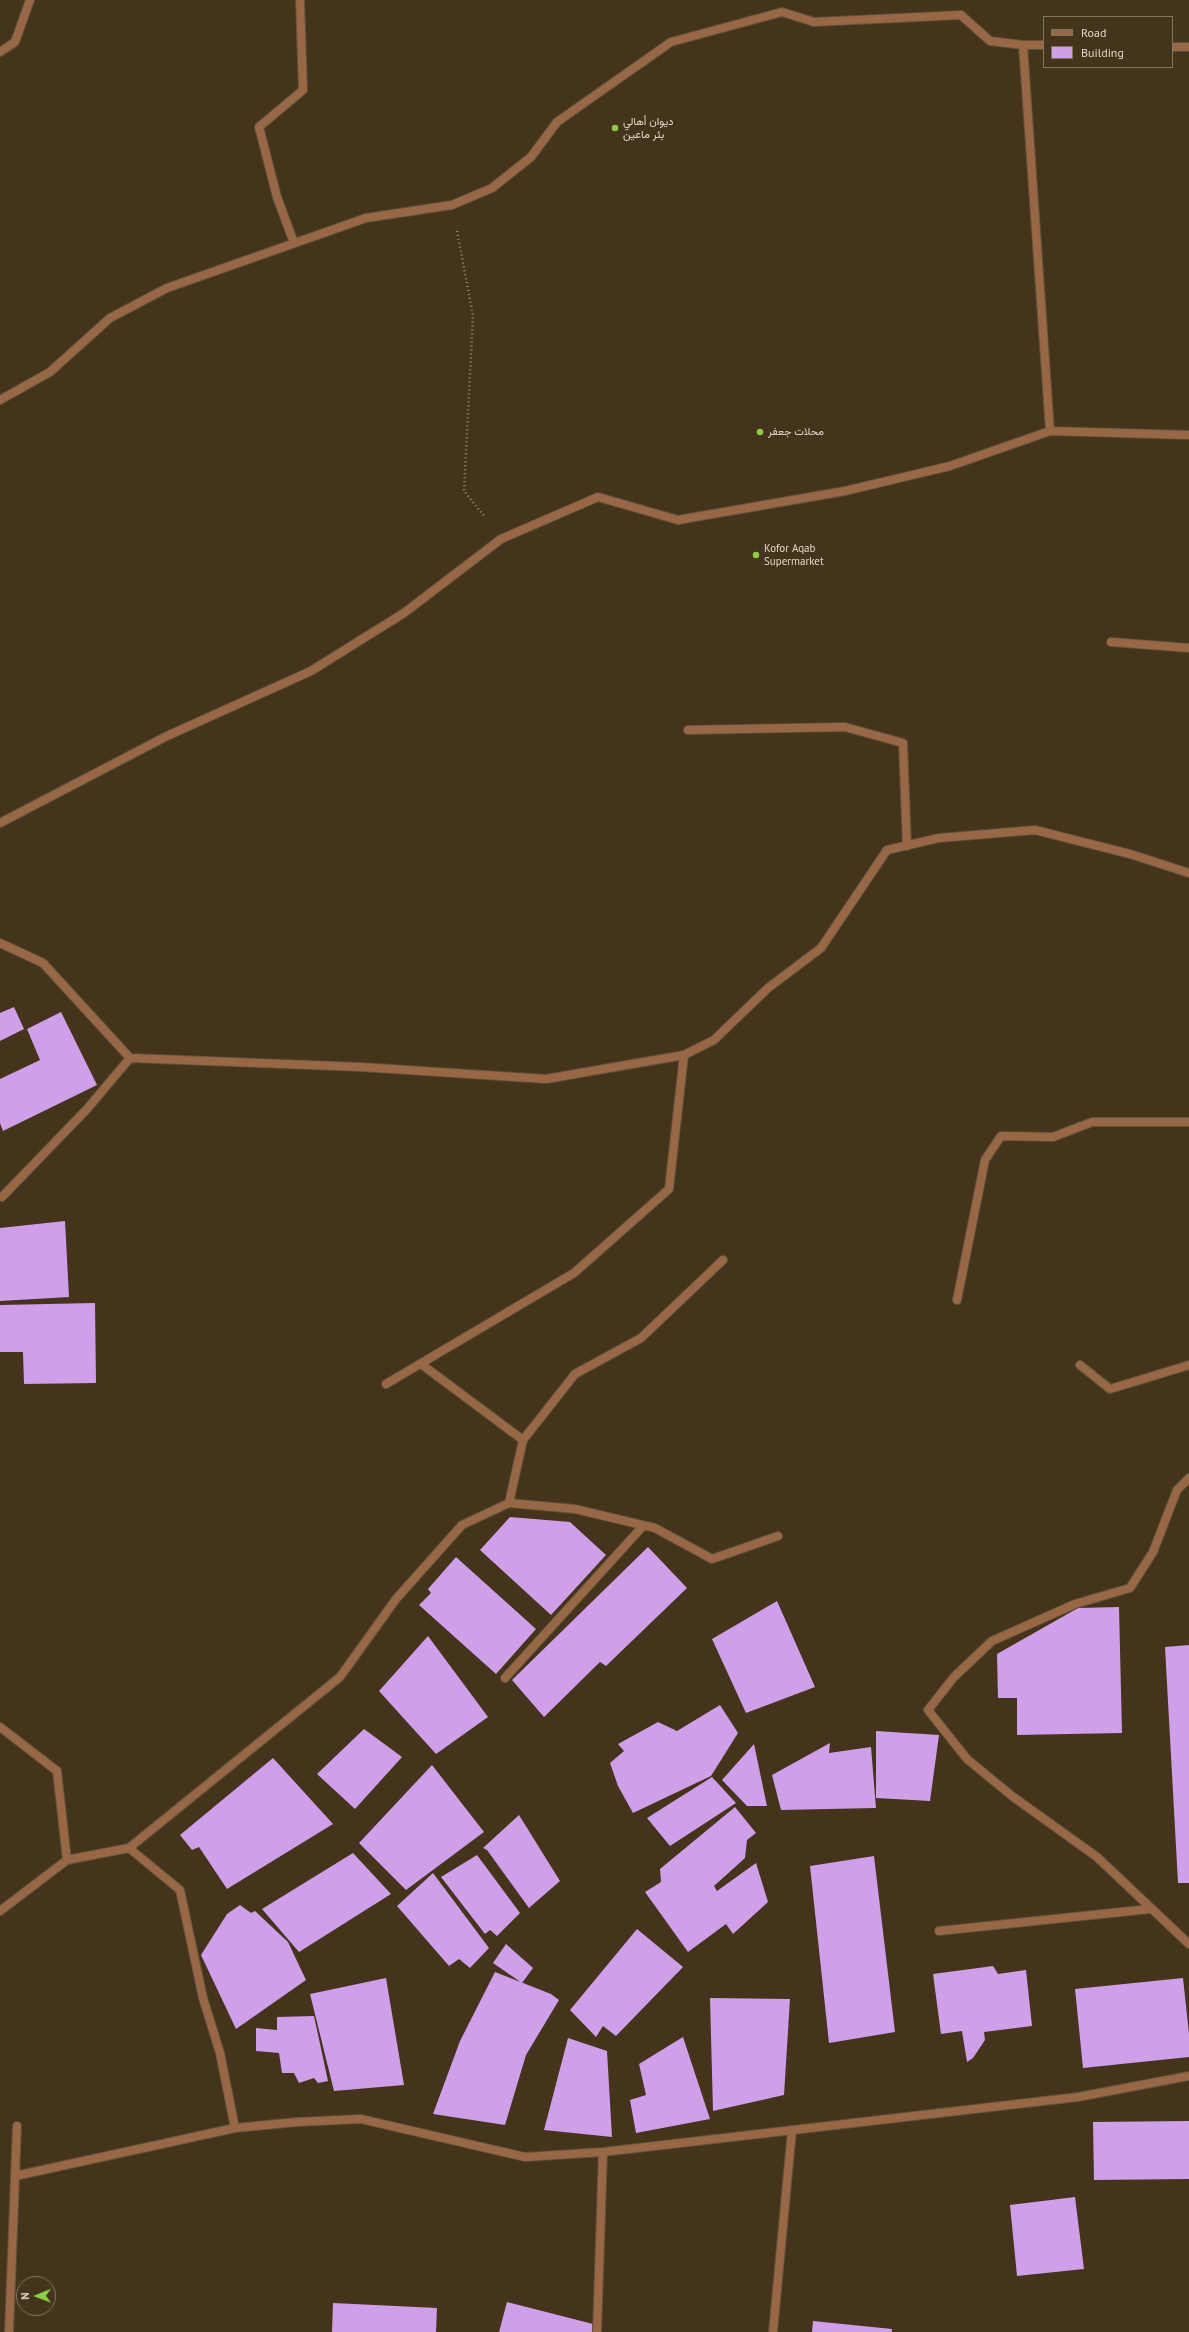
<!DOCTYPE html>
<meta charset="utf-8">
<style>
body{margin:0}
#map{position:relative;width:1189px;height:2332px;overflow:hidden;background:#44341b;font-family:"PT Sans",sans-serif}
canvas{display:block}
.legend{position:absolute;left:1043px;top:16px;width:130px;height:52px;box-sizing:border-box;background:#44341b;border:1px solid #827560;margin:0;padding:5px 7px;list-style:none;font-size:12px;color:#e0d6c8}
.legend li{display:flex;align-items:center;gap:8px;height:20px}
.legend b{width:20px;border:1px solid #827560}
.north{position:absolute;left:16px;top:2276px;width:40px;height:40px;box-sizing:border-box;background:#44341b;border:1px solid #827560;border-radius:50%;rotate:269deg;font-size:11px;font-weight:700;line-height:16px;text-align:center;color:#e0d6c8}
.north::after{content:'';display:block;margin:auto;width:14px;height:18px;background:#8bce46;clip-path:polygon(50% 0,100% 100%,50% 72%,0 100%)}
</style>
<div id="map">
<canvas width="1189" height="2332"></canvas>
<ul class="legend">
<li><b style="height:5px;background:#986745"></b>Road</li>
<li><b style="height:11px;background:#cf9fea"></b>Building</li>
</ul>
<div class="north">N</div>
</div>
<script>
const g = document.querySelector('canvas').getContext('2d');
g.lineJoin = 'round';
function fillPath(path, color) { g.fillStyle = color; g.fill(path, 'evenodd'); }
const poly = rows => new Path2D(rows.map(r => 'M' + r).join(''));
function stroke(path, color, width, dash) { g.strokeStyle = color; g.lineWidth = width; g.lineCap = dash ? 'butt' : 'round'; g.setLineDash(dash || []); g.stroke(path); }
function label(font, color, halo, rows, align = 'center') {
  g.font = font + ' "PT Sans",Vazirmatn,sans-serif'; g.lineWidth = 4; g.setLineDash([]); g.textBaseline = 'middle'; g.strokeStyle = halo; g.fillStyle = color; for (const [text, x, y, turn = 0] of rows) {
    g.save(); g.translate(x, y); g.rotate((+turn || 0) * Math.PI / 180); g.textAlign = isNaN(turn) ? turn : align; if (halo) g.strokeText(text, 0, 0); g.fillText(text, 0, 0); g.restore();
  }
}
const building = poly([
 [14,1007,24,1029,0,1041,0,1013],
 [61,1012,97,1085,3,1131,0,1123,0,1079,40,1060,27,1029],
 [65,1221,69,1297,0,1301,0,1228],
 [95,1303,96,1383,24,1384,23,1352,0,1352,0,1305],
 [510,1517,570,1522,606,1555,551,1615,480,1550],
 [648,1547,687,1588,606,1666,600,1662,544,1717,512,1680],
 [456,1557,536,1629,496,1674,419,1605,431,1593,428,1589],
 [777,1601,815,1687,746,1713,712,1639],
 [1119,1607,1122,1733,1017,1735,1017,1698,998,1698,997,1654,1078,1608],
 [428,1636,488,1717,436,1754,379,1691],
 [1189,1645,1189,1883,1178,1883,1165,1647],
 [720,1705,738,1733,711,1776,633,1813,618,1786,610,1763,624,1751,618,1744,658,1722,677,1731],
 [364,1729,402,1757,355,1809,317,1774],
 [876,1731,939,1735,930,1801,876,1798],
 [830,1743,829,1753,871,1747,876,1808,781,1810,772,1775],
 [754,1744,767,1806,747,1806,722,1780],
 [273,1758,333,1824,227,1889,199,1847,192,1850,180,1835],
 [432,1765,484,1832,406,1890,359,1843],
 [712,1777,736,1803,670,1846,647,1818],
 [735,1807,756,1833,747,1840,745,1858,714,1886,717,1891,756,1863,768,1902,733,1934,726,1924,688,1952,645,1892,661,1882,660,1869],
 [519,1815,560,1881,529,1908,487,1850,483,1848],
 [353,1853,391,1894,299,1952,262,1909],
 [477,1855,520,1913,497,1936,490,1930,485,1934,441,1877],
 [874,1856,895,2032,829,2043,810,1866],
 [433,1873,489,1948,470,1968,459,1959,449,1966,397,1906],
 [240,1905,251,1913,255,1911,288,1942,306,1980,236,2029,201,1955,227,1914],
 [637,1929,683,1967,616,2036,603,2026,596,2037,570,2010],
 [506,1944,533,1968,522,1983,493,1963],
 [993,1966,998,1974,1026,1970,1032,2026,984,2032,985,2040,973,2058,967,2062,962,2031,941,2034,933,1974],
 [495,1972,551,1994,559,2000,526,2055,505,2125,433,2114,460,2041],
 [386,1978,404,2085,334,2091,310,1994],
 [1183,1978,1189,2034,1189,2057,1083,2068,1075,1989],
 [710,1998,790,1999,784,2095,713,2111],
 [314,2016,328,2081,318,2083,314,2078,299,2083,294,2073,282,2073,279,2053,256,2051,256,2028,277,2030,277,2017],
 [683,2037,710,2119,636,2133,630,2100,646,2095,639,2064],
 [568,2038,607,2051,612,2137,544,2130],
 [1189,2121,1189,2179,1094,2180,1093,2122],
 [1075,2197,1084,2269,1017,2276,1010,2205],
 [507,2302,593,2324,592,2332,499,2332],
 [333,2303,437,2308,436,2332,332,2332],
 [813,2321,892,2329,892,2332,812,2332]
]);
const path = poly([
 [457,231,473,316,464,491,485,517]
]);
const lane = poly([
 [939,1931,1150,1909],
 [773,2332,792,2130]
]);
const street = poly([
 [1023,45,1050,431],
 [1172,47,1189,47],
 [0,52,15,42,30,0],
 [294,243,277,197,259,127,303,90,300,0],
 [0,400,50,372,110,318,167,288,366,218,452,205,492,188,531,157,557,122,671,42,782,12,814,22,961,15,990,41,1023,45,1044,45],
 [1111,642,1189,648],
 [688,730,845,727,903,743,907,846],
 [0,823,167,736,311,671,404,613,501,539,598,497,678,520,845,491,950,466,1050,431,1189,435],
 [0,943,43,963,130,1058,361,1067,546,1079,684,1055,714,1040,768,988,821,948,887,850,939,838,1035,830,1130,854,1189,873],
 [2,1197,87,1109,130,1058],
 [957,1300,985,1160,1001,1136,1053,1137,1092,1122,1189,1122],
 [421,1364,523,1440],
 [1080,1365,1110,1389,1189,1365],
 [386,1384,574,1273,669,1189,684,1055],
 [1189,1478,1177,1490,1153,1552,1130,1588,1075,1604,992,1641,954,1677,928,1710,967,1759,1012,1796,1097,1857,1189,1944],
 [509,1503,523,1440,575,1374,641,1338,723,1260],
 [505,1678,643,1526],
 [0,1727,57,1771,67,1860],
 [129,1848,180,1890,203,1998,220,2053,235,2128],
 [0,1911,67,1860,129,1848,340,1677,396,1599,462,1525,509,1503,575,1509,655,1528,712,1559,778,1536],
 [15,2176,235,2128,297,2122,361,2119,525,2157,603,2152,1078,2097,1189,2076],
 [9,2332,17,2126],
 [597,2332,603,2152]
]);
const markers = [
 [615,128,4,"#8bce46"],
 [760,432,4,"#8bce46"],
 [756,555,4,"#8bce46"]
];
const poiNames = [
 ["ديوان أهالي",623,122],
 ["بئر ماعين",623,135],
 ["محلات جعفر",768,432],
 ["Kofor Aqab",764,549],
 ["Supermarket",764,562]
];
fillPath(building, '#cf9fea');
stroke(lane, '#60513a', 10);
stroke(street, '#60513a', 10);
stroke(path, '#998c79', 2.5, [1, 3]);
stroke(lane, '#986745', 8);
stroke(street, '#986745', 8);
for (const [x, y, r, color] of markers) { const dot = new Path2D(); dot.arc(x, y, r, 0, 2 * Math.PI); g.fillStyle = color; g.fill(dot); stroke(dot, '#44341b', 1.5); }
label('11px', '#e0d6c8', '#44341b', poiNames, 'left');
</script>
